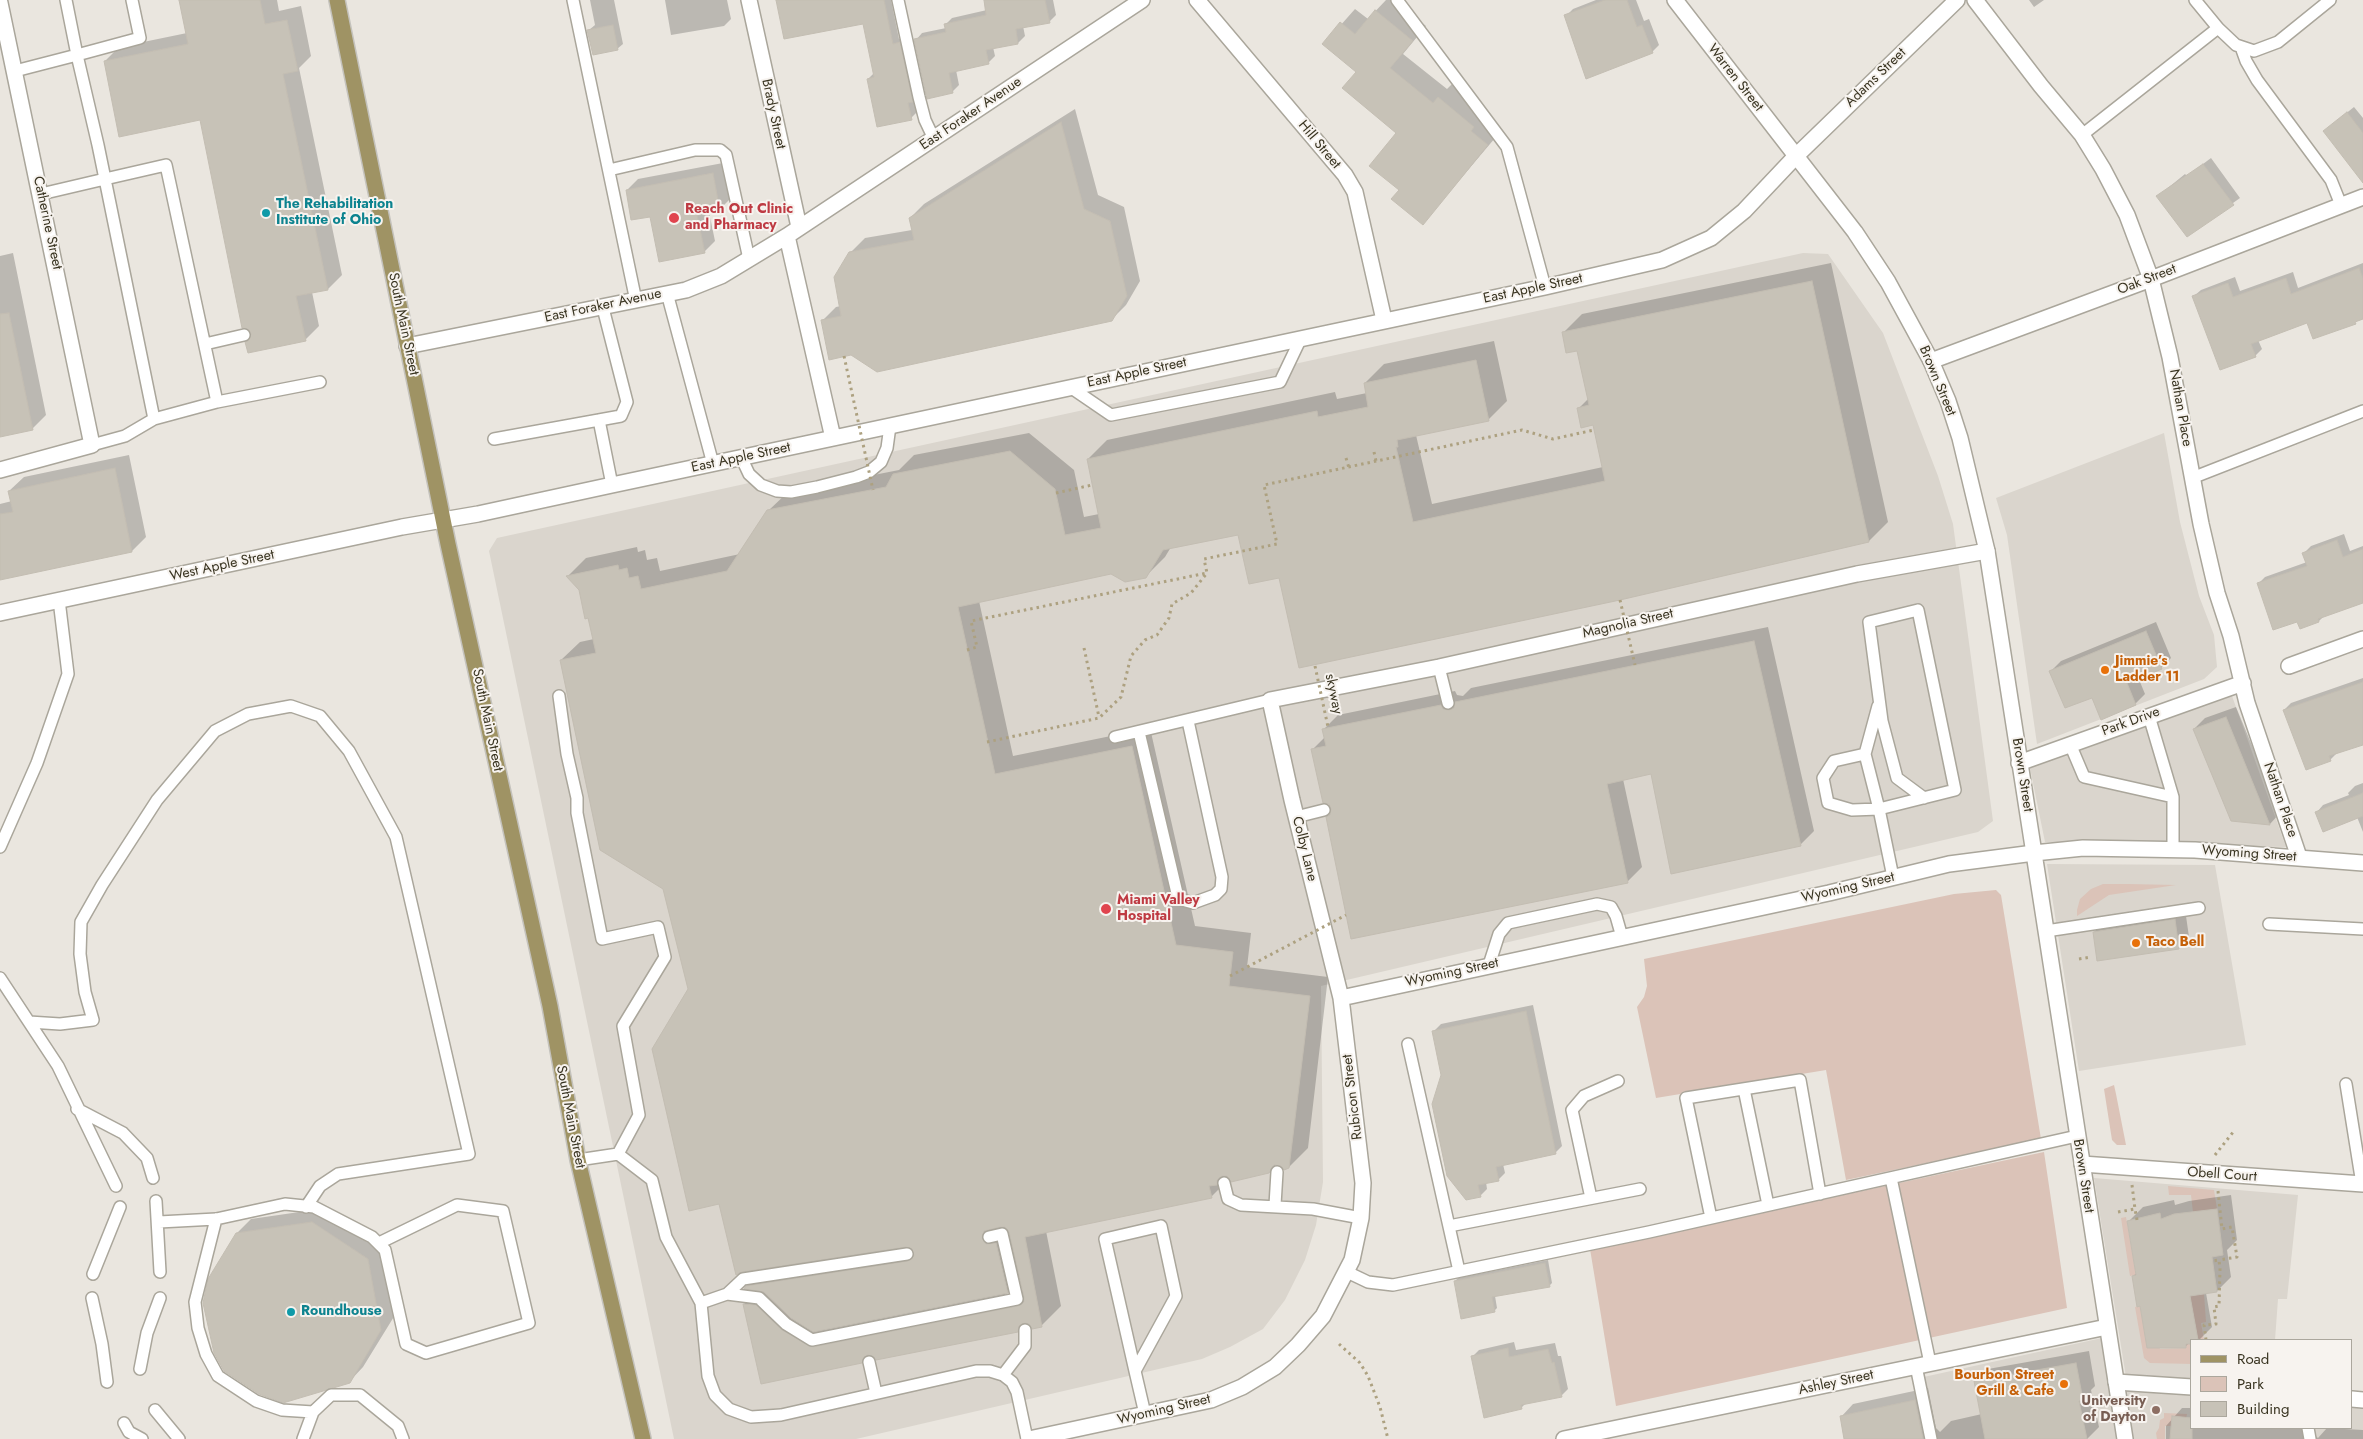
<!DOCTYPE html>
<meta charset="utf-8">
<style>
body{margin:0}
#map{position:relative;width:2363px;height:1439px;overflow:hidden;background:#eae6df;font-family:Jost,sans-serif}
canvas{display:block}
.legend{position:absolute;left:2190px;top:1339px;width:162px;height:90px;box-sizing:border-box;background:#f7f3ef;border:1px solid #aba79d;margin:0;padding:6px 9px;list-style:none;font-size:15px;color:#393421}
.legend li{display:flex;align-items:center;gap:10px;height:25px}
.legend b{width:25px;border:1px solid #aba79d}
</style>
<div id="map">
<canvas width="2363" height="1439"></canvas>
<ul class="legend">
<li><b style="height:6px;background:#9f9364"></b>Road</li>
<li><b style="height:14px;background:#dbc3b8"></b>Park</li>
<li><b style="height:14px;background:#c7c2b7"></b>Building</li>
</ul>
</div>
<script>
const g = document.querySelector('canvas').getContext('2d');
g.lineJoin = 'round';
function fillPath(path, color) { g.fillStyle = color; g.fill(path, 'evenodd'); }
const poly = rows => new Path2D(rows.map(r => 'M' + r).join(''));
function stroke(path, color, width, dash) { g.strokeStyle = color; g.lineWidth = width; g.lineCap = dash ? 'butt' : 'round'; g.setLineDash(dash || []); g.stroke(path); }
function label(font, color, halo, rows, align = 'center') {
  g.font = font + ' Jost,sans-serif'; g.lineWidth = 4; g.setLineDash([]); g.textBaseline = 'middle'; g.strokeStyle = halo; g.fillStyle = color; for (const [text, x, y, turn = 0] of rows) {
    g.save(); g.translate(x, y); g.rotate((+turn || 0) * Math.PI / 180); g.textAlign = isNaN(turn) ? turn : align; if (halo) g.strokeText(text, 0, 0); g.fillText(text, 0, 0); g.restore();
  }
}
const built = poly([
 [1803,253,1828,254,1883,333,1938,476,1953,524,1993,821,1978,832,1321,986,1323,1182,1316,1225,1305,1260,1285,1300,1263,1329,1230,1347,1202,1359,856,1439,674,1439,489,551,497,538],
 [2164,433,2180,522,2199,596,2214,635,2217,667,2204,679,2037,744,2007,535,1996,498],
 [2232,696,2286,847,2045,842,2030,768],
 [2047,864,2215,865,2246,1045,2079,1071],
 [2094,1178,2298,1195,2287,1299,2278,1299,2275,1340,2192,1340,2192,1428,2352,1428,2352,1392,2363,1393,2363,1439,2125,1439,2116,1382,2126,1377],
 [2102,1338,2118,1439,1931,1439,1919,1378]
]);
const green = poly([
 [2103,884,2128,884,2176,885,2109,895,2077,916,2077,910,2080,899,2091,889],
 [1996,890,2001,895,2041,1139,1846,1180,1826,1070,1656,1098,1637,1007,1644,997,1647,986,1644,959,1954,894],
 [2114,1085,2116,1094,2126,1145,2117,1145,2112,1140,2104,1089],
 [2044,1152,2067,1308,1616,1406,1590,1249],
 [2168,1186,2214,1190,2217,1209,2193,1212,2191,1195,2169,1195],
 [2126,1217,2136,1275,2130,1276,2121,1218],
 [2204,1294,2206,1322,2201,1323,2204,1340,2198,1340,2190,1296],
 [2140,1306,2160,1349,2186,1348,2186,1344,2192,1344,2192,1364,2150,1363,2144,1358,2135,1307],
 [2164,1413,2187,1414,2186,1418,2172,1417,2171,1426,2165,1426,2165,1439,2157,1439,2156,1433,2159,1428,2160,1420,2164,1418]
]);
const shadow = poly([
 [180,0,277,0,279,11,301,6,311,56,299,68,342,275,328,289,312,292,319,326,305,340,253,334,201,119,105,61,119,47,187,33],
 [590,0,614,0,623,44,617,49,589,30,595,25],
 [665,0,727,0,731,19,724,26,671,35],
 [777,0,891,0,899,39,905,37,917,112,911,118,868,79,874,73,864,22],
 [985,0,1053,0,1056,15,1049,22,1023,26,1025,36,1018,43,993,47,995,56,988,63,956,70,959,85,952,92,916,40,922,33,946,28,945,25,952,18,987,10],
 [1386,0,1394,0,1426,26,1403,54,1447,89,1452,84,1487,112,1501,131,1423,223,1400,190,1398,132,1357,71,1324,44,1355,9,1368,19],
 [1596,0,1636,0,1644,21,1649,19,1659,45,1652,52,1566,16,1573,9],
 [2029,0,2044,0,2034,7],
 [2354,107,2363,118,2363,162,2324,131],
 [1075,109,1098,195,1124,207,1140,281,1126,305,1111,320,822,321,836,307,841,306,850,253,865,238,912,230,910,218,924,204],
 [2211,158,2240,198,2188,235,2158,196,2185,174,2187,176],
 [723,163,730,199,719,210,709,212,715,241,704,252,651,215,627,190,638,179],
 [13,253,46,415,32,429,0,436,0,256],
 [1831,263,1888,522,1869,541,1620,599,1280,577,1239,533,1171,547,1165,557,1145,577,1112,572,979,601,1013,756,1150,728,1195,926,1251,933,1247,967,1328,977,1308,1148,1289,1167,1277,1164,1269,1172,1230,1178,1211,1197,1046,1231,1061,1306,1042,1325,1026,1322,1017,1331,869,1354,861,1362,762,1383,744,1304,758,1290,746,1288,768,1266,741,1270,690,989,664,888,561,660,580,642,594,639,580,590,568,576,586,558,637,547,638,552,645,550,647,560,657,558,660,571,740,554,768,511,788,492,899,470,914,455,1029,433,1074,470,1084,517,1099,514,1088,459,1107,440,1335,392,1337,399,1367,393,1365,383,1384,364,1494,341,1507,401,1488,420,1416,435,1432,504,1603,467,1594,424,1579,408,1589,398,1578,349,1563,333,1582,314],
 [1021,1278,1024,1291,1005,1295],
 [2363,263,2363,318,2308,322,2258,340,2262,349,2255,356,2194,296,2201,290,2235,277,2240,291,2293,272,2298,288],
 [129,455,146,537,132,551,0,579,0,504,12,501,9,491,24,477],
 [2344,534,2350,551,2363,546,2363,601,2325,615,2319,621,2300,627,2298,620,2258,584,2265,577,2307,562,2304,553,2311,546],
 [2156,622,2171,658,2161,668,2138,677,2145,694,2135,704,2092,696,2051,671,2061,661],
 [1768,627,1814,831,1800,845,1652,773,1623,779,1642,867,1628,881,1327,818,1333,809,1313,749,1325,737,1324,729,1338,715,1455,691,1457,695,1463,696,1471,688],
 [2363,678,2363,743,2338,752,2330,760,2284,710,2291,703],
 [2236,707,2280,813,2270,824,2232,820,2194,729,2205,718],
 [2363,783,2363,832,2357,817,2317,812,2323,805,2349,795,2348,793,2355,786],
 [2185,909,2189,937,2179,948,2094,932,2105,921],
 [1533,1005,1562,1146,1555,1153,1503,1164,1505,1173,1498,1180,1486,1182,1487,1189,1480,1196,1443,1075,1434,1031,1441,1024],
 [2231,1195,2237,1240,2227,1250,2231,1277,2217,1291,2206,1293,2212,1327,2199,1340,2192,1340,2186,1346,2141,1305,2133,1276,2137,1273,2128,1222,2143,1207,2174,1200,2175,1205,2189,1201],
 [327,1208,382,1245,395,1315,363,1367,349,1382,237,1233,251,1219],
 [1548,1260,1552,1283,1549,1286,1495,1296,1497,1308,1494,1311,1455,1281,1458,1278],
 [1514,1342,1516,1350,1555,1343,1558,1356,1561,1356,1568,1389,1561,1396,1526,1403,1521,1408,1472,1357,1479,1350],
 [2089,1351,2095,1386,2091,1390,2099,1427,2087,1439,1845,1439,1841,1417,1853,1404,1928,1388,1936,1428,1940,1432,1951,1421,1982,1414,1976,1382,1988,1369],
 [2182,1408,2192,1408,2192,1428,2311,1428,2313,1434,2318,1438,2327,1428,2363,1430,2363,1439,2166,1439,2166,1426]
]);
const building = poly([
 [179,0,260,0,265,24,287,20,298,71,283,74,328,290,296,296,306,341,248,353,245,342,249,340,251,334,249,330,242,328,200,120,119,137,104,61,188,44,179,0],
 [776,0,884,0,893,44,900,42,913,102,908,103,912,120,877,127,867,79,874,77,863,24,784,39,776,0],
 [984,0,1045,0,1050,23,1016,29,1018,44,986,50,989,64,949,73,953,93,927,99,914,39,946,32,944,24,986,15,984,0],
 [1605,0,1627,0,1637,27,1642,25,1653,53,1586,79,1564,15,1605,0],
 [1375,10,1413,41,1390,68,1433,103,1438,97,1474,127,1471,131,1488,145,1423,225,1391,199,1399,190,1369,166,1396,133,1342,88,1356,72,1322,44,1340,22,1355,34,1375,10],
 [613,25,618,50,593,55,587,30,613,25],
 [2347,112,2363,133,2363,183,2323,131,2347,112],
 [1061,122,1084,209,1110,221,1127,296,1112,321,877,372,851,355,829,360,821,320,841,316,834,277,849,252,914,240,909,218,1061,122],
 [2203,164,2234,205,2187,237,2156,196,2203,164],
 [713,173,720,211,697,215,705,253,659,262,650,217,631,220,626,190,713,173],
 [2359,268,2363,278,2363,319,2355,322,2356,324,2313,339,2307,323,2251,344,2256,357,2220,370,2192,296,2228,283,2233,297,2286,278,2291,294,2359,268],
 [1812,281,1869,542,1620,600,1299,668,1279,578,1249,584,1238,535,1163,550,1146,578,1125,582,1111,574,958,607,995,774,1132,746,1176,945,1233,952,1229,986,1310,996,1289,1168,1284,1170,1281,1166,1274,1165,1269,1173,1231,1182,1227,1176,1222,1176,1217,1180,1217,1185,1209,1186,1212,1198,1025,1237,1042,1327,1032,1329,1029,1324,1025,1323,1019,1326,1018,1332,876,1360,874,1357,868,1355,864,1357,862,1363,761,1384,743,1304,756,1305,782,1330,813,1347,1018,1306,1024,1302,1024,1297,1009,1232,1005,1227,1000,1227,984,1231,982,1238,986,1244,996,1243,1008,1293,813,1332,791,1318,764,1292,744,1289,746,1286,908,1261,914,1256,912,1249,906,1247,742,1272,736,1275,719,1204,689,1211,652,1049,688,989,663,889,600,850,560,660,596,653,588,618,585,619,579,590,566,576,618,565,619,570,627,568,629,578,638,576,641,589,727,571,767,510,886,487,893,474,1010,451,1055,489,1065,535,1101,528,1087,459,1317,411,1318,417,1368,407,1364,383,1476,360,1489,421,1397,440,1398,447,1396,447,1413,522,1605,481,1593,425,1581,428,1577,408,1589,405,1577,351,1566,353,1562,332,1812,281],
 [9,313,33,430,0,437,0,314,9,313],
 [115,468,132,552,0,580,0,514,13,512,8,491,115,468],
 [2337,540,2343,557,2363,549,2363,603,2318,619,2319,622,2300,629,2297,622,2273,630,2257,583,2307,566,2302,553,2337,540],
 [2146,631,2162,669,2127,683,2136,705,2101,720,2092,698,2065,708,2049,671,2146,631],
 [1754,641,1801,846,1671,874,1651,774,1607,784,1628,883,1351,939,1326,817,1330,815,1331,809,1329,804,1323,803,1311,749,1326,746,1322,729,1441,705,1443,709,1449,710,1454,708,1455,702,1754,641],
 [2363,682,2363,745,2329,756,2331,761,2306,770,2283,710,2363,682],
 [2226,717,2270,825,2231,821,2193,729,2226,717],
 [2363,793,2363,816,2323,832,2315,812,2363,793],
 [2175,919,2179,949,2097,961,2093,932,2175,919],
 [1526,1011,1556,1154,1496,1167,1499,1181,1478,1185,1481,1197,1466,1200,1447,1176,1432,1104,1441,1075,1432,1031,1526,1011],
 [2217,1209,2223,1255,2212,1257,2217,1292,2190,1296,2198,1340,2192,1340,2192,1344,2186,1344,2186,1348,2147,1348,2140,1306,2137,1307,2132,1276,2136,1275,2127,1221,2160,1213,2161,1219,2174,1214,2217,1209],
 [312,1222,368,1259,381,1330,350,1383,283,1403,259,1394,224,1371,214,1353,203,1303,208,1279,236,1233,312,1222],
 [1545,1263,1550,1287,1492,1297,1495,1312,1461,1319,1454,1281,1545,1263],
 [1508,1348,1509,1357,1548,1349,1552,1363,1554,1362,1562,1397,1521,1405,1522,1409,1484,1418,1471,1356,1508,1348],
 [2076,1363,2083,1400,2079,1401,2087,1439,1985,1439,1974,1381,2076,1363],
 [1915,1400,1923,1439,1844,1439,1840,1416,1915,1400],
 [2172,1416,2192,1418,2192,1439,2170,1439,2172,1416]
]);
const path = poly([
 [1374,452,1376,461],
 [1346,458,1349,468],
 [1056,493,1092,485],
 [1084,648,1099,717],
 [967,650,977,647,971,621,1207,573,1204,559,1277,544,1264,485,1522,430,1553,439,1594,430],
 [987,742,1099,718,1121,697,1131,656,1145,640,1157,635,1169,618,1172,604,1191,593,1207,573],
 [2079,959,2091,957],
 [2215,1155,2234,1131],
 [2132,1185,2135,1209],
 [2218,1191,2222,1229,2232,1227,2237,1257,2219,1260],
 [2118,1212,2135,1209,2137,1220],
 [2206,1340,2204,1325,2216,1324,2214,1307,2219,1306,2220,1269,2219,1260,2212,1261],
 [1339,1344,1360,1363,1368,1376,1380,1407,1388,1439]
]);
const service = poly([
 [66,0,77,55,140,38,132,0],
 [573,0,636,301],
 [898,0,919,97,925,120,934,139],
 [1397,0,1507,147,1545,287],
 [2195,0,2218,28],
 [2241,47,2246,61,2257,80,2331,180,2341,205],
 [15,71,77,55,98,145,105,179,41,194],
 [2082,135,2218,28,2236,45,2254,51,2278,42,2330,0],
 [609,170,695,150,720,150,726,155,749,259],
 [667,293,713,464],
 [205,344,244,335],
 [1070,387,1111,415,1280,382,1301,338],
 [154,419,217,402,320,382],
 [599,420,612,485],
 [494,439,621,416,627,402,603,308],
 [92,445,125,436,154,419,105,179,166,165,217,402],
 [741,457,749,474,761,485,777,491,791,492,817,487,856,477,869,472,881,462,887,448,890,426],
 [2192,478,2363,411],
 [1439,667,1448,703],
 [559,696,567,754,577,798,577,813,602,939,658,927,665,957,623,1026,639,1115,618,1154],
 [2149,716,2173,797],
 [1139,732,1177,893,1182,900,1193,903,1215,895,1221,889,1222,877,1188,721],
 [1115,737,1270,700],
 [2070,744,2084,777,2173,797,2173,849],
 [1865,754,1834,761,1823,778,1828,803,1852,810,1879,809,1865,754,1878,706],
 [1296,817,1324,810],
 [0,847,37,763,68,674,59,600],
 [1893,877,1879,809,1955,790,1918,610,1869,622,1882,721,1897,778,1924,798],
 [2269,924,2363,929],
 [2046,931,2199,908],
 [1489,965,1499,934,1508,923,1597,904,1611,907,1616,916,1622,937],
 [0,978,58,1066,116,1186],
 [29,1022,60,1024,93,1020,85,992,80,954,81,922,102,885,157,800,215,731,248,714,291,706,320,716,349,751,396,837,469,1154,338,1174,320,1186,306,1207],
 [1408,1044,1459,1271],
 [2346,1084,2362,1184],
 [1744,1089,1768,1205],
 [77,1109,123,1133,147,1158,153,1178],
 [578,1160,618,1154,652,1180,666,1237,701,1303,708,1376,715,1395,729,1409,751,1417,781,1415,976,1371,990,1371,1003,1375,1012,1382,1017,1392,1027,1439],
 [1891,1178,1930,1363],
 [1224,1183,1228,1199,1241,1205,1313,1209,1361,1218],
 [1591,1198,1572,1110,1584,1096,1618,1081],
 [156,1201,160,1272],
 [1275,1205,1277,1172],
 [1711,1218,1686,1098,1800,1080,1820,1194],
 [216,1219,195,1302,198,1328,206,1354,218,1376,256,1401,282,1410,313,1412],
 [159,1222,216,1219,285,1204,314,1207,372,1237,385,1250,406,1344,426,1353,529,1323,503,1211,457,1205,379,1243],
 [1449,1226,1640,1189],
 [907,1254,743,1279,727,1294,759,1298,786,1324,812,1340,1017,1299,1002,1234,989,1237],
 [1347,1272,1368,1282,1393,1285,1649,1232,2077,1136],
 [93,1274,120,1207],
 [92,1298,102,1344,107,1382],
 [701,1303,727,1294],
 [869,1362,876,1393],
 [1916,1366,1931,1439],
 [140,1369,147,1333,160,1298],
 [1135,1371,1176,1296,1161,1226,1105,1239,1135,1371,1145,1414],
 [1003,1375,1025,1346,1025,1330],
 [155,1410,179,1439],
 [124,1423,129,1432,142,1439],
 [2308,1428,2310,1439],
 [303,1439,313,1412,331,1395,360,1395,398,1426,403,1439]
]);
const minor = poly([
 [749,0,799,227],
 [1197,0,1345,175,1355,192,1384,320],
 [1975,0,2041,86,2082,135,2103,169,2127,215,2151,279,2170,357,2201,524,2217,593,2231,636,2247,703,2299,857],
 [0,3,92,445,0,470],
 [787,236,833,438],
 [407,346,686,290,721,276,787,236,1142,0],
 [1931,361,2151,279,2363,197],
 [0,613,402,527,478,514,612,485,1545,287,1662,260,1711,238,1744,211,1796,156,1957,0],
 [2289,666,2363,639],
 [2019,763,2243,683],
 [1341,998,1829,893,1949,864,2034,853],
 [2082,1164,2363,1184],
 [2116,1382,2192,1387],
 [2352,1399,2363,1400],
 [1029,1439,1211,1400,1242,1387,1275,1367,1298,1345,1323,1316,1352,1260,1361,1218,1363,1183,1341,998,1292,800,1270,700,1439,667,1857,574,1987,551],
 [1564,1439,2107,1327]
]);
const tertiary = poly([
 [1675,0,1855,232,1888,282,1931,361,1948,401,1960,438,1987,551,2125,1439],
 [2034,853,2083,848,2195,850,2363,863]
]);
const primary = poly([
 [337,0,448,544,550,1006,578,1160,643,1439]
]);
const pathBridge = poly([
 [844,356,873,490],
 [1620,600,1635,665],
 [1315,666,1328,727],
 [1230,976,1346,915]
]);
const markers = [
 [266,213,5,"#0f9aa8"],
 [674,218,6,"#e0444e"],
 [2105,670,5,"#e8710a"],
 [1106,909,6,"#e0444e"],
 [2136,943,5,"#e8710a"],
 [291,1312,5,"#0f9aa8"],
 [2064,1384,5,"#e8710a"],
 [2156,1410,5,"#8d6e63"]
];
const streetNames = [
 ["Warren Street",1735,78,52],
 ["Adams Street",1876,78,-44],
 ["Brady Street",773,114,78],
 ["East Foraker Avenue",971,114,-34],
 ["Hill Street",1319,145,50],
 ["Catherine Street",47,223,78],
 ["Oak Street",2147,280,-21],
 ["East Apple Street",1533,289,-12],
 ["East Foraker Avenue",603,306,-12],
 ["South Main Street",403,324,78],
 ["East Apple Street",1137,373,-12],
 ["Brown Street",1937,381,67],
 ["Nathan Place",2180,408,80],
 ["East Apple Street",741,458,-12],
 ["West Apple Street",222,566,-12],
 ["Magnolia Street",1628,624,-13],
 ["skyway",1333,694,78],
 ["South Main Street",487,720,78],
 ["Park Drive",2131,722,-20],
 ["Brown Street",2022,775,81],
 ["Nathan Place",2280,800,71],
 ["Colby Lane",1304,849,76],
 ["Wyoming Street",2249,854,4],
 ["Wyoming Street",1848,888,-13],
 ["Wyoming Street",1452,973,-12],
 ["Rubicon Street",1353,1097,-97],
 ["South Main Street",570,1117,79],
 ["Obell Court",2222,1175,4],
 ["Brown Street",2083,1176,81],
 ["Ashley Street",1836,1383,-12],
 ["Wyoming Street",1164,1410,-13]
];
const cultureNames = [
 ["The Rehabilitation",276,205],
 ["Institute of Ohio",276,221],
 ["Roundhouse",301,1312]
];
const healthNames = [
 ["Reach Out Clinic",685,210],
 ["and Pharmacy",685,226],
 ["Miami Valley",1117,901],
 ["Hospital",1117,917]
];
const foodNames = [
 ["Jimmie’s",2115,662],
 ["Ladder 11",2115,678],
 ["Taco Bell",2146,943],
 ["Bourbon Street",2054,1376,"right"],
 ["Grill & Cafe",2054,1392,"right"]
];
const educationNames = [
 ["University",2146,1402],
 ["of Dayton",2146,1418]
];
fillPath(built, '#dad5cd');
fillPath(green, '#dbc3b8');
fillPath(shadow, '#0003');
fillPath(building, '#c7c2b7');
stroke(building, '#c3bdb2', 1);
stroke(service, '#aaa69b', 14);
stroke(minor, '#aaa69b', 18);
stroke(tertiary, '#aaa69b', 18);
stroke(primary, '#c4c2bc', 18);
stroke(path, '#ada180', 3, [2.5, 4]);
stroke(service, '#fff', 11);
stroke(minor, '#fff', 15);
stroke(tertiary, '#fff', 15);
stroke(primary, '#9f9364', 15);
stroke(pathBridge, '#ada180', 3, [2.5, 4]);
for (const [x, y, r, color] of markers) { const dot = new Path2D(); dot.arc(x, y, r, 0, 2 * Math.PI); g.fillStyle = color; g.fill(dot); stroke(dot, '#f7f3ef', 2); }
label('14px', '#393421', '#f7f3ef', streetNames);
label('bold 14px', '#0d838f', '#f7f3ef', cultureNames, 'left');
label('bold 14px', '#be3a42', '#f7f3ef', healthNames, 'left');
label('bold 14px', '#c56008', '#f7f3ef', foodNames, 'left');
label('bold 14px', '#785e54', '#f7f3ef', educationNames, 'right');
</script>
